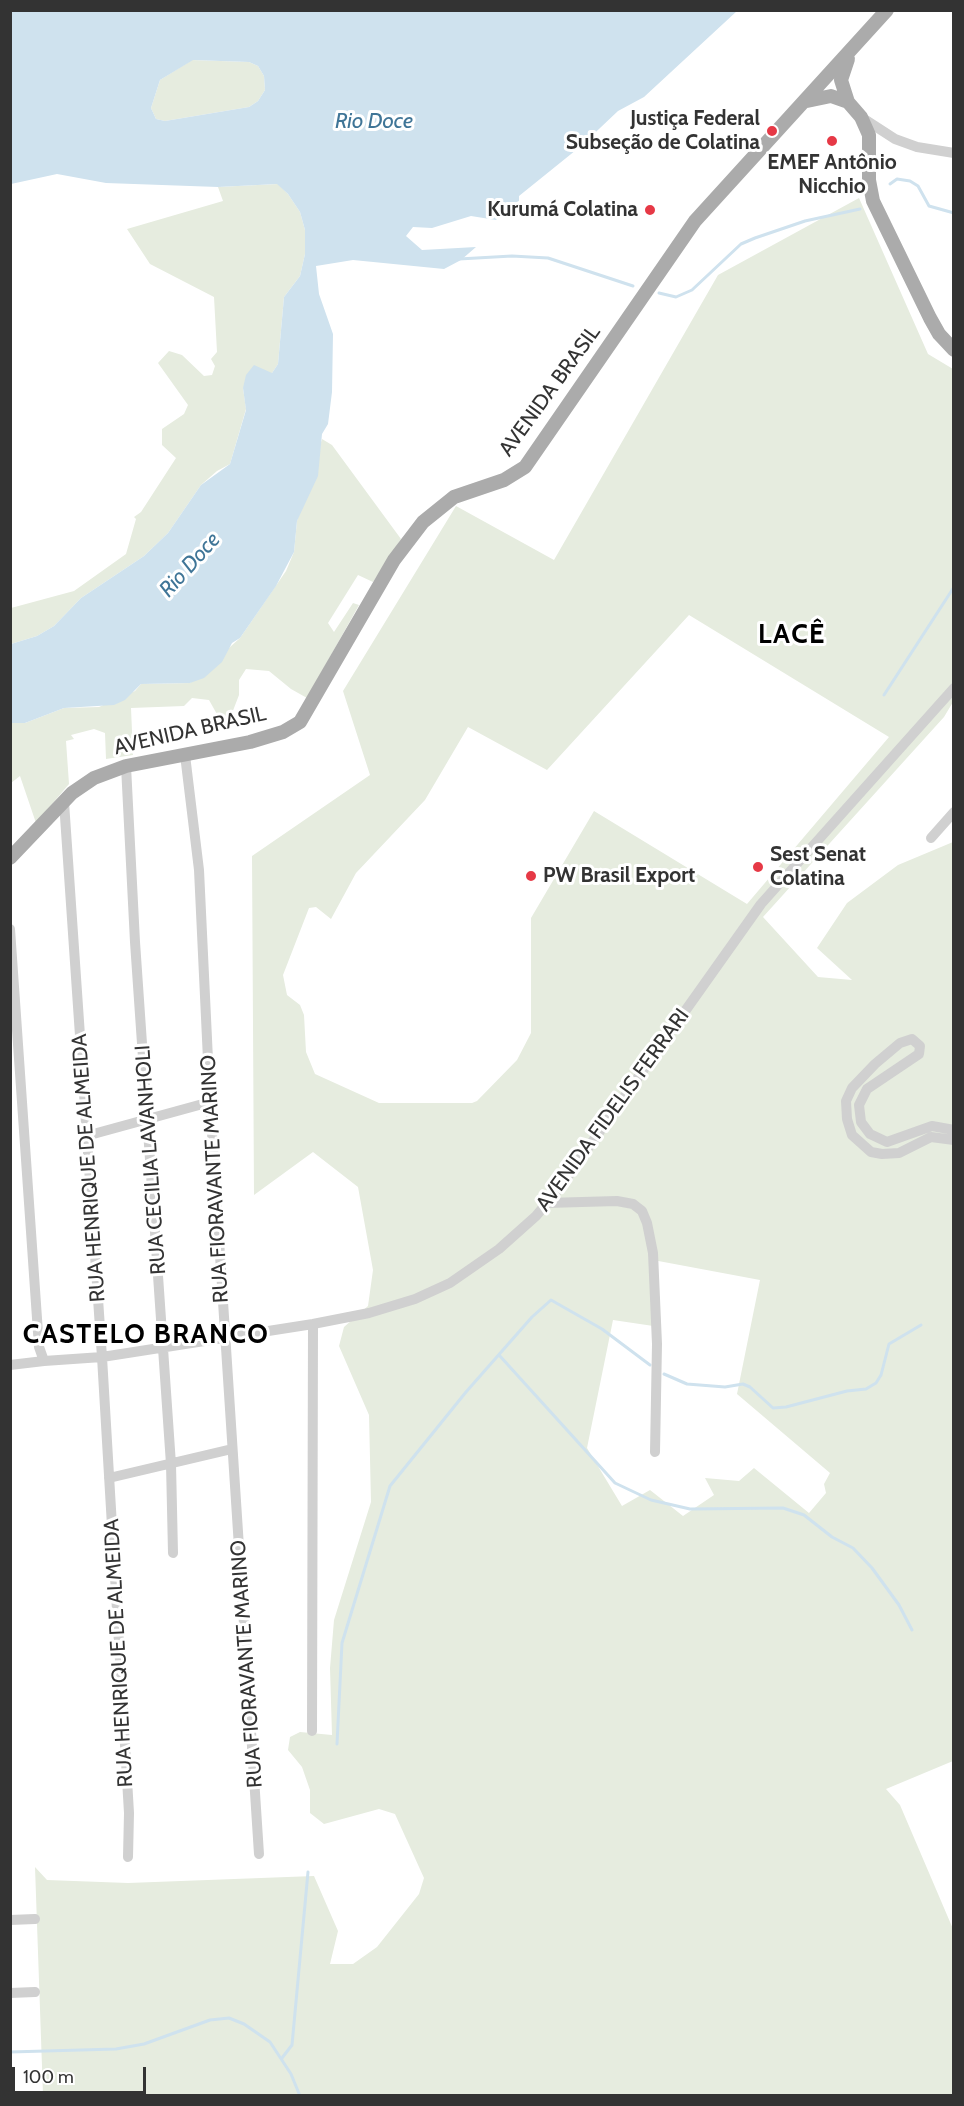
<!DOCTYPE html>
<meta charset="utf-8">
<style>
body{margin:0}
#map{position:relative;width:964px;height:2106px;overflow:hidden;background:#fff;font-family:Cabin,sans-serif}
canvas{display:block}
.frame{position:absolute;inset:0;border:12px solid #333;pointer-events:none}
.scale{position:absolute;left:12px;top:2067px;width:134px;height:27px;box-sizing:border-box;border:3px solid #333;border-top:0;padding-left:8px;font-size:18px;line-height:21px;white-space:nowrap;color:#333;-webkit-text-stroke:4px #fff;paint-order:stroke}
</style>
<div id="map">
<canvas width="964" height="2106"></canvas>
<div class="frame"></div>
<div class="scale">100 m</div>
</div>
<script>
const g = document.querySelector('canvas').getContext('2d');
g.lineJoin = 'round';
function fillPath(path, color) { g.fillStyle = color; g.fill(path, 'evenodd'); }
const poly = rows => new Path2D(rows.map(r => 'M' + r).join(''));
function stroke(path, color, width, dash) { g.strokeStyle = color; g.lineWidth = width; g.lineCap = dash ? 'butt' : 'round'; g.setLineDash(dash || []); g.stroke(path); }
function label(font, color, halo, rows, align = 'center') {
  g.font = font + ' Cabin,sans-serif'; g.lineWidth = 6; g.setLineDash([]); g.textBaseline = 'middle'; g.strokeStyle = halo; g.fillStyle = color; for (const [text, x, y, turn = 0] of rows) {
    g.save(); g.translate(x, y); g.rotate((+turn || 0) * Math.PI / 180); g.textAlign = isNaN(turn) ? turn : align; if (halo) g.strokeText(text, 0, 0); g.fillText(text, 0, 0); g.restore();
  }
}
const green = poly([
 [192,60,249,62,258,66,264,76,265,90,258,101,249,107,165,121,156,119,151,108,160,80],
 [278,184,288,194,300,212,305,230,305,254,300,276,284,297,278,364,272,373,243,388,246,409,230,464,217,471,201,485,168,533,144,556,81,598,54,626,37,636,11,644,11,608,74,591,126,554,136,519,134,517,141,512,176,458,162,445,162,429,184,414,188,405,158,363,169,351,182,355,204,376,212,375,215,366,211,359,217,352,214,297,150,264,127,229,223,201,218,187],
 [859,198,928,354,953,369,953,702,944,717,763,917,818,977,852,980,817,948,847,903,898,865,953,842,953,1761,886,1789,900,1805,953,1929,953,2095,43,2095,35,1867,47,1880,128,1883,314,1876,338,1931,330,1964,353,1964,377,1947,419,1894,424,1878,395,1814,379,1809,324,1824,310,1813,310,1790,302,1767,288,1750,290,1737,300,1732,332,1735,330,1668,334,1620,371,1502,369,1415,339,1346,344,1327,368,1306,373,1270,358,1187,313,1152,254,1195,252,856,370,775,343,691,456,506,554,560,718,275],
 [689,615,889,737,747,904,594,811,531,918,531,1033,517,1060,477,1101,472,1103,379,1103,315,1074,306,1052,304,1015,300,1005,287,995,283,975,309,908,316,907,331,919,356,873,425,800,468,727,547,770],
 [653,1260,760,1280,737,1394,830,1473,824,1484,826,1493,809,1513,754,1468,739,1481,705,1478,714,1495,683,1516,650,1490,622,1506,587,1448,613,1320,660,1327],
 [322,439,332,445,401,539,373,582,358,575,328,623,334,632,353,603,359,605,307,698,291,689,269,671,246,669,239,680,239,695,229,721,218,716,209,700,192,698,184,706,131,708,133,755,106,759,105,733,94,729,71,735,74,739,66,741,69,784,36,823,20,776,11,783,11,723,25,723,64,708,99,707,135,691,141,684,190,683,240,638,286,571,294,552,297,521]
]);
const water = poly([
 [10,11,11,10,737,11,644,97,618,111,581,146,519,196,519,201,508,206,496,220,471,216,432,228,413,227,406,236,422,250,476,247,461,260,444,269,353,260,316,266,319,294,333,334,332,392,328,424,322,434,318,476,297,521,294,552,276,586,240,638,232,643,222,662,204,678,190,683,141,684,125,700,114,705,64,708,25,723,11,723,11,644,37,636,54,626,81,598,144,556,168,533,201,485,230,464,246,410,243,388,246,375,254,365,272,373,278,364,284,297,300,276,305,254,305,230,300,212,288,194,277,184,218,187,106,183,57,174,11,184],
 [193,60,249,62,258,66,264,76,265,90,258,101,249,107,165,121,156,119,151,108,160,80]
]);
const stream = poly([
 [890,184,897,179,910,181,918,186,929,206,954,213],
 [459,259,512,256,548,258,633,286],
 [659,293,676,297,692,290,741,244,755,238,805,221,860,209],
 [884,695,954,587],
 [499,1355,615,1483,651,1500,690,1509,783,1508,804,1515,832,1537,853,1548,872,1568,899,1605,912,1630],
 [664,1374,687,1384,725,1387,743,1384,750,1387,773,1408,786,1407,847,1391,866,1389,876,1383,881,1375,889,1344,921,1325],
 [337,1744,342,1643,390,1486,466,1392,532,1317,551,1300,602,1329,650,1365],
 [10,2052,116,2049,144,2044,210,2020,229,2018,244,2024,270,2042,291,2074,300,2096],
 [282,2058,292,2045,308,1872]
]);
const minor = poly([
 [861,117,895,139,917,147,954,153],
 [185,755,199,870,210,1102,259,1854],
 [126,766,135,942,171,1464,173,1553],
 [64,802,102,1357,129,1813,128,1857],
 [931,838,954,812],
 [10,929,39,1347,44,1361,102,1357,313,1324,369,1313,415,1299,450,1283,499,1249,536,1216,561,1186,761,904,954,688],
 [954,1130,932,1126,887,1142,870,1134,861,1122,859,1105,867,1089,919,1054,920,1046,912,1039,900,1043,875,1064,852,1088,846,1101,847,1119,852,1135,871,1152,882,1154,899,1153,931,1137,954,1140],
 [86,1136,210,1102],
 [547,1203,617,1201,633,1204,642,1211,647,1223,653,1253,657,1344,655,1452],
 [10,1365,44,1361],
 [109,1478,232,1449],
 [312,1731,313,1324],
 [10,1920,35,1919],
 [10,1993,35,1992]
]);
const major = poly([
 [848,59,841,80,848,102,861,117,869,135,869,180,873,201,930,318,939,334,954,350],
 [807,101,831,96,848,102],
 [10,858,72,793,94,778,126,766,250,742,283,732,300,722,394,560,423,522,454,497,504,480,525,467,695,221,887,10]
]);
const markers = [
 [772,131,6,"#e63946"],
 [832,141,6,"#e63946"],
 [650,210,6,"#e63946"],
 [758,867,6,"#e63946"],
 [531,876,6,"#e63946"]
];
const poiNames = [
 ["Justiça Federal",760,119],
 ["Subseção de Colatina",760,143],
 ["EMEF Antônio",832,163,"center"],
 ["Nicchio",832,187,"center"],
 ["Kurumá Colatina",638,210],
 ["Sest Senat",770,855,"left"],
 ["Colatina",770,879,"left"],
 ["PW Brasil Export",543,876,"left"]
];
const streetNames = [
 ["AVENIDA BRASIL",550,391,-54],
 ["AVENIDA BRASIL",190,731,-13],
 ["AVENIDA FIDELIS FERRARI",613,1110,-54],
 ["RUA CECILIA LAVANHOLI",151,1160,-94],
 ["RUA HENRIQUE DE ALMEIDA",89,1168,-94],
 ["RUA FIORAVANTE MARINO",215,1179,-93],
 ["RUA HENRIQUE DE ALMEIDA",119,1653,-93],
 ["RUA FIORAVANTE MARINO",247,1664,-94]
];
const waterNames = [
 ["Rio Doce",374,122],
 ["Rio Doce",190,565,-48]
];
const districtNames = [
 ["LACÊ",792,635],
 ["CASTELO BRANCO",146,1335]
];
fillPath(green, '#e6ecdf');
fillPath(water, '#cfe2ee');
stroke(stream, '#cfe2ee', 3);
stroke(minor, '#d0d0d0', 10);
stroke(major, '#ababab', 14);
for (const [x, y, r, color] of markers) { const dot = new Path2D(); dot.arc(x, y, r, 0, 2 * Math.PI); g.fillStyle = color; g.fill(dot); stroke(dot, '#fff', 2); }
label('bold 21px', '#333', '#fff', poiNames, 'right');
label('21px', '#333', '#fff', streetNames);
label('italic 22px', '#3f7597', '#fff', waterNames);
g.letterSpacing = '1.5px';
label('bold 27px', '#000', '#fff', districtNames);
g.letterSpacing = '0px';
</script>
